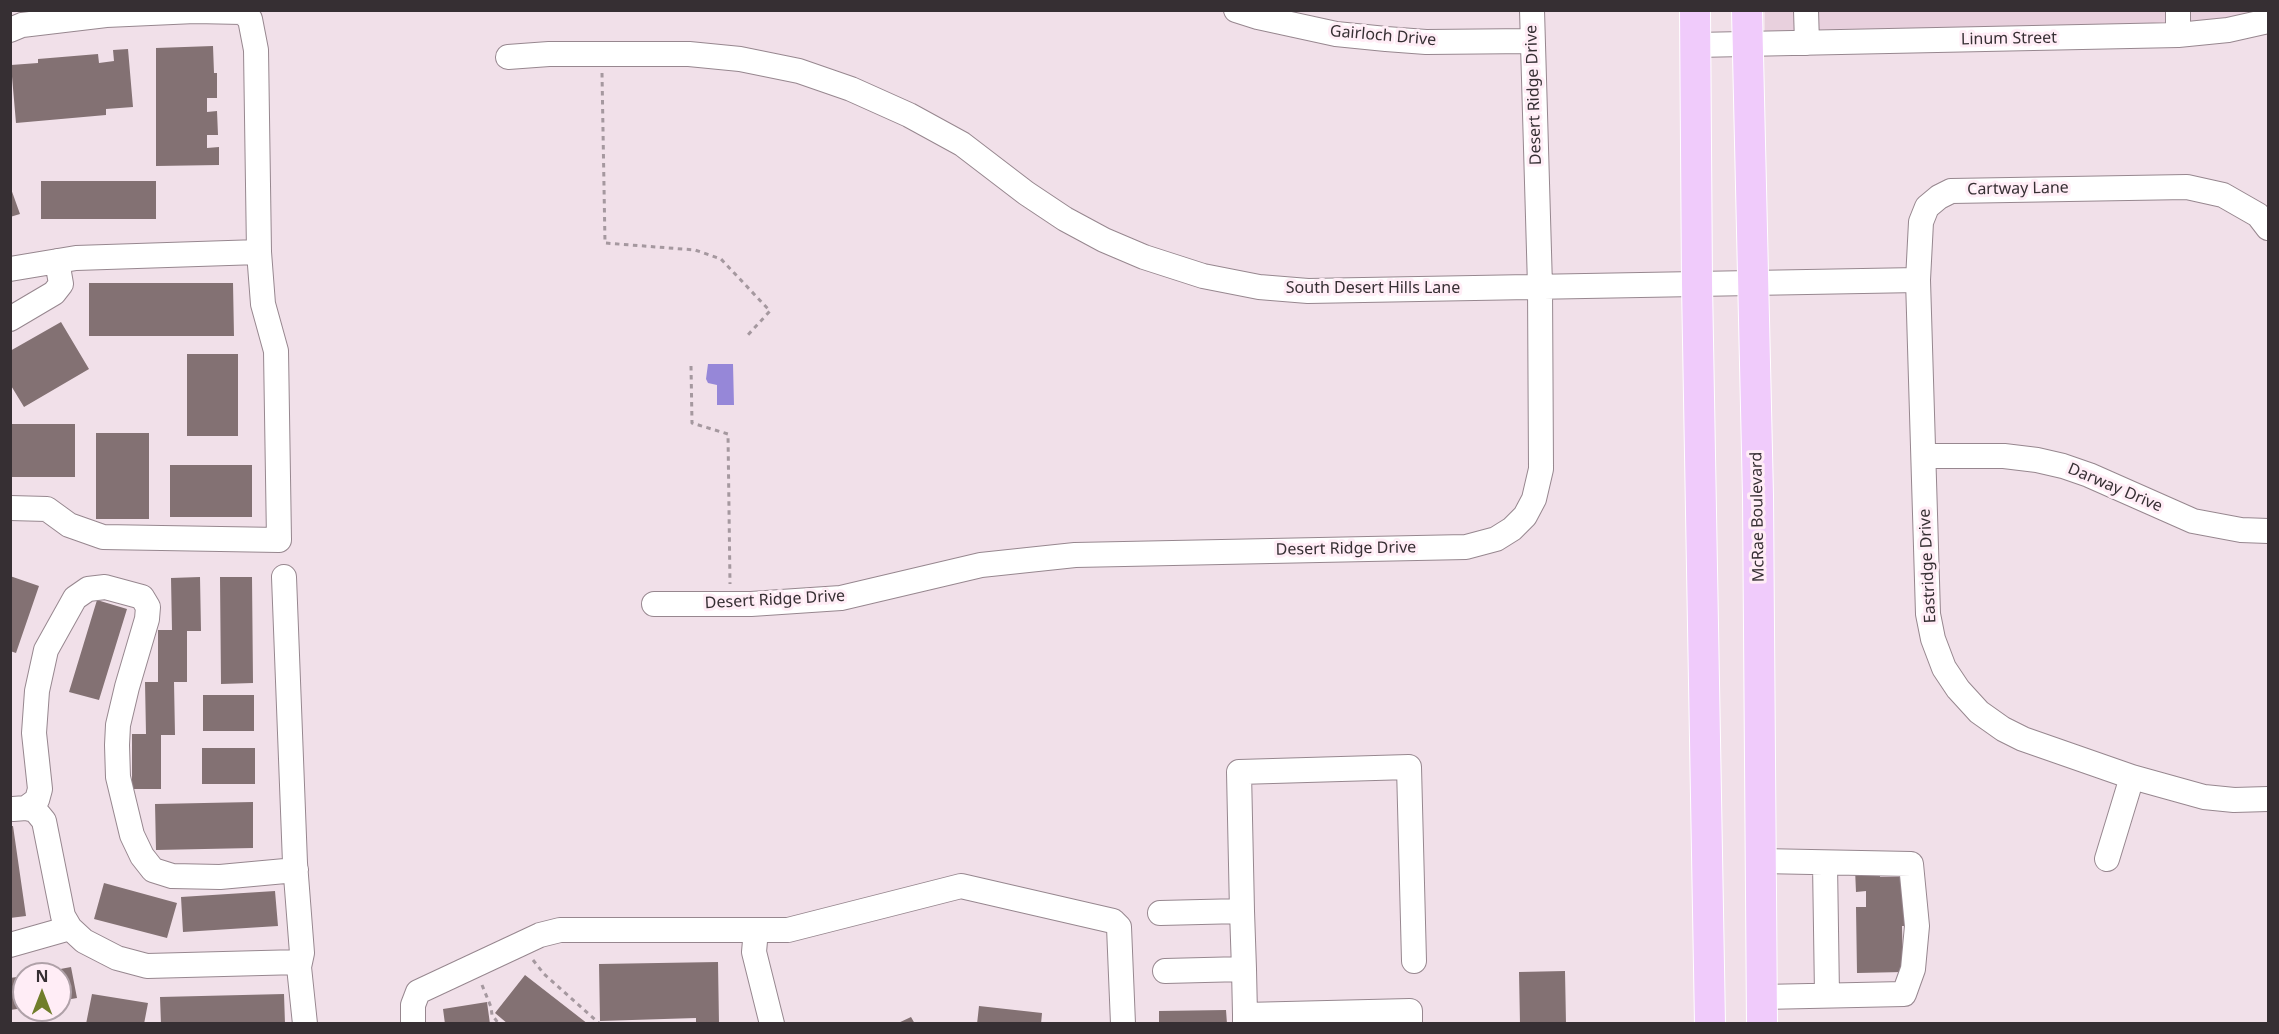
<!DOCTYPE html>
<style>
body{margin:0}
#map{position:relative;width:2279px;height:1034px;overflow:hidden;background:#f1e0e9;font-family:"Noto Sans",sans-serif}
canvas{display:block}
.frame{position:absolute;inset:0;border:12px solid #362f33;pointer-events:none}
.north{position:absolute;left:12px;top:962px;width:60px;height:60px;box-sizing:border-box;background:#ffedf6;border:2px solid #afa1a8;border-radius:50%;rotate:0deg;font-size:16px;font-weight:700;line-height:24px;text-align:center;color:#362f33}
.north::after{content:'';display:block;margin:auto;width:21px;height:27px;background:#707d2a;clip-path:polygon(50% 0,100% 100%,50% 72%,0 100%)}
</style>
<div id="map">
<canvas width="2279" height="1034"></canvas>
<div class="frame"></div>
<div class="north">N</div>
</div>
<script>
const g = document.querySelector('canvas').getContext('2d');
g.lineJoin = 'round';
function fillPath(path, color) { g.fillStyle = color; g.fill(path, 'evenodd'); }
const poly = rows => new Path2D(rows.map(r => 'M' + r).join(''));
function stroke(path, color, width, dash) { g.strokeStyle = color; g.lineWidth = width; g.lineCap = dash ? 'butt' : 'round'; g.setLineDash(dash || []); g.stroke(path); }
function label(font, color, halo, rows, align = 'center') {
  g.font = font + ' "Noto Sans",sans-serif'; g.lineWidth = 6; g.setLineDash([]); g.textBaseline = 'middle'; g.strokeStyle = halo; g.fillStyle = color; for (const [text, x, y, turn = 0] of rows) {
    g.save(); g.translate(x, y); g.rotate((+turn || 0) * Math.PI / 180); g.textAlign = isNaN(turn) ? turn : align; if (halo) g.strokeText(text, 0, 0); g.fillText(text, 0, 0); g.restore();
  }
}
const built = poly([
 [1765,11,2258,11,2197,34,1765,45]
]);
const water = poly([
 [708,364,733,364,734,405,717,405,717,385,708,383,706,379]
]);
const building = poly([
 [213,46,214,73,217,73,217,98,207,98,207,112,217,111,218,135,207,135,207,148,219,147,219,165,156,166,156,48],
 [128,49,133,107,106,109,106,115,16,123,11,65,38,63,38,59,98,54,99,63,114,61,113,50],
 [41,181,156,181,156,219,41,219],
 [10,186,20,214,10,217],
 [89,283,233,283,234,336,89,336],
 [61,322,89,369,24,407,10,384,10,351],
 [187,354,238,354,238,436,187,436],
 [10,424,75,424,75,477,10,477],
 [96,433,149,433,149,519,96,519],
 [170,465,252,465,252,517,170,517],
 [10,576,39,586,16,653,10,651],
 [200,577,201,631,187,631,187,682,174,682,175,735,161,735,161,789,132,789,132,734,146,734,145,682,158,682,158,630,172,630,171,578],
 [220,577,252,577,253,683,221,684],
 [97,600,127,609,99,700,69,692],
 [203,695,254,695,254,731,203,731],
 [202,748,255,748,255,784,202,784],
 [253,802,253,848,156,850,155,804],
 [10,826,13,826,26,916,10,918],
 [1880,868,1880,877,1908,877,1909,926,1902,926,1903,972,1857,973,1856,907,1866,907,1866,891,1856,892,1855,869],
 [104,883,177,903,167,938,94,919],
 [275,891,278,926,183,932,181,897],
 [718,962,719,1024,696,1024,696,1018,600,1021,599,964],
 [71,967,77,998,60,1001,60,974,39,973],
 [1565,971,1566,1024,1520,1024,1519,972],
 [525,975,588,1024,508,1024,495,1013],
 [24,976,24,1008,10,1010,10,978],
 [92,994,148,1003,144,1024,86,1024],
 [284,994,285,1024,161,1024,160,997],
 [487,1002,490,1024,445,1024,443,1009],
 [979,1006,1042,1013,1041,1024,977,1024],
 [1226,1010,1227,1024,1159,1024,1159,1011],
 [911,1017,915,1024,896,1024]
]);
const path = poly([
 [602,73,605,243,695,250,721,259,770,311,746,337],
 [691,366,692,423,728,434,730,584],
 [533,960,544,974,600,1024],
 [482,985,491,1007,492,1015,499,1024]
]);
const minor = poly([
 [1236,10,1258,17,1336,34,1386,39,1426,42,1532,41],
 [1806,10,1807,43],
 [2178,10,2178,35],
 [10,30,22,25,106,15,195,11,242,12,250,19,256,50,259,252,263,304,276,351,279,540,103,537,69,525,47,509,10,508],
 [1696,45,2178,35,2228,30,2268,21],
 [508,57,549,54,689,54,740,59,799,71,851,89,909,115,962,144,1026,193,1065,219,1104,240,1144,257,1203,276,1259,287,1308,291,1918,280],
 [2268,228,2258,215,2223,195,2187,187,1951,191,1939,197,1927,207,1921,222,1918,280,1928,614,1933,639,1944,668,1958,689,1979,712,2003,729,2023,739,2132,777,2204,797,2234,800,2268,799],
 [10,269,76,258,259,252],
 [10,319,54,293,61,284,57,261],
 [1924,456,2004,456,2037,460,2063,466,2089,475,2193,521,2241,530,2268,531],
 [284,577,295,863,302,953,299,967,305,1024],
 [654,604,751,604,841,598,981,565,1075,555,1466,547,1496,539,1512,529,1525,516,1534,499,1541,469,1540,286,1532,10],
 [26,808,37,800,40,789,34,733,37,691,46,650,75,598,88,589,105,587,142,597,148,607,147,619,127,687,118,725,117,745,118,777,132,835,142,856,153,870,172,876,220,877,296,870],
 [13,809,26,808,35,810,44,821,63,916,70,928,84,941,117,958,147,966,300,962],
 [2107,859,2132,777],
 [1761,861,1911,864,1917,926,1913,969,1904,994,1762,997],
 [1825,863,1827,995],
 [1242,911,1239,772,1409,767,1414,961],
 [1160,913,1242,911,1244,969],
 [756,930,754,952,772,1024],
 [10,945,70,928],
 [1165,971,1244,969,1245,1015],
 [413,1024,413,1005,418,992,540,935,560,930,788,930,961,886,1113,921,1119,927,1123,1024],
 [1245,1024,1245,1015,1410,1011,1410,1024]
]);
const major = poly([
 [1695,10,1697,284,1710,1024],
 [1747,10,1758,496,1762,1024]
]);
const streetNames = [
 ["Gairloch Drive",1383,36,5],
 ["Linum Street",2009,39,-1],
 ["Desert Ridge Drive",1534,95,-92],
 ["Cartway Lane",2018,189,-1],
 ["South Desert Hills Lane",1373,288],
 ["Darway Drive",2115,488,23],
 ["McRae Boulevard",1758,517,-91],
 ["Desert Ridge Drive",1346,549,-1],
 ["Eastridge Drive",1928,566,-93],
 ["Desert Ridge Drive",775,600,-3]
];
fillPath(built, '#e8d0dd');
fillPath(water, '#9687d8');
fillPath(building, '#837173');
stroke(minor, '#97878f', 26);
stroke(major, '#fff', 32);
stroke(path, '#a5989f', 3, [4.5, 4.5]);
stroke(minor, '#fff', 24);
stroke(major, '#f0cbfb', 30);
label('16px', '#362f33', '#ffedf6', streetNames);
</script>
